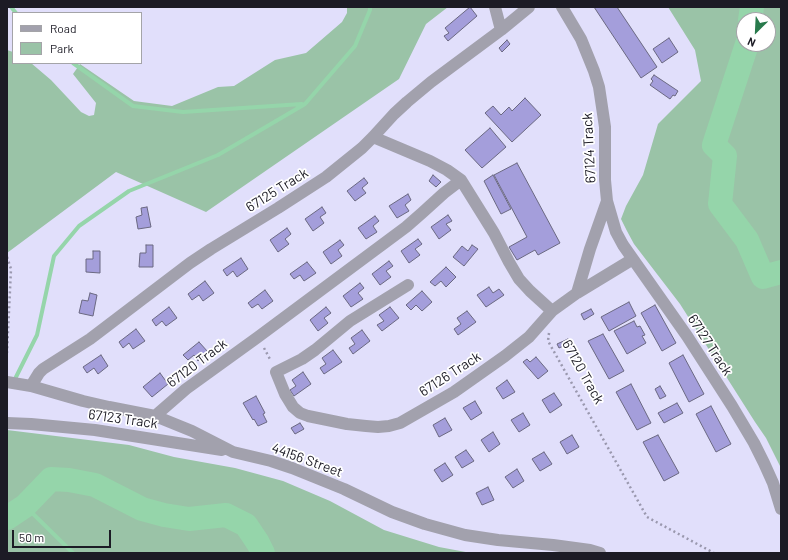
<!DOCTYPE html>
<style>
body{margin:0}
#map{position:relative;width:788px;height:560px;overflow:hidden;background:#e1dffb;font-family:Barlow,sans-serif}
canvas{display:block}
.frame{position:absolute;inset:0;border:8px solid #1c1b25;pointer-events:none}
.legend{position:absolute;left:12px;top:12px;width:130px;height:52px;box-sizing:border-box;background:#fff;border:1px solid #a4a4a8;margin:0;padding:5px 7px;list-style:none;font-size:12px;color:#1c1b25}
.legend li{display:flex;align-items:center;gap:8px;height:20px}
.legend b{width:20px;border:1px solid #a4a4a8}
.north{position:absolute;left:736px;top:12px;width:40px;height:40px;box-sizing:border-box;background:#fff;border:1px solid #a4a4a8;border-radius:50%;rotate:204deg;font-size:11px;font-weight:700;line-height:16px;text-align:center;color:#1c1b25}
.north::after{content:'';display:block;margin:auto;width:14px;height:18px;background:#287a4c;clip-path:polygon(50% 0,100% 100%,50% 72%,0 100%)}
.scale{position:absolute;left:12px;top:530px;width:99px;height:18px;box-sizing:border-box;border:2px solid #1c1b25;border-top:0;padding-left:5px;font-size:12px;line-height:14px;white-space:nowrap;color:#1c1b25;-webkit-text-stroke:3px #fff;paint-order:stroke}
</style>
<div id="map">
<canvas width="788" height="560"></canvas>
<div class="frame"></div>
<ul class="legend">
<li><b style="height:5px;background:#a2a1ad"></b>Road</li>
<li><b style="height:11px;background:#9ac3a7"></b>Park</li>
</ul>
<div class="north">N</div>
<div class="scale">50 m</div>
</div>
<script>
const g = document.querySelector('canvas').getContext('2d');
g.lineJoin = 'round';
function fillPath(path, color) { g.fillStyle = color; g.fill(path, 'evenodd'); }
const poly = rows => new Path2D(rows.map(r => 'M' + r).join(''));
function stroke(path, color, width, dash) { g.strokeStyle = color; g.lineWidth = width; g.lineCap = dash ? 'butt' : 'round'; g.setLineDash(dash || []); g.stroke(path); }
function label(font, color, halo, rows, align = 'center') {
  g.font = font + ' Barlow,sans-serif'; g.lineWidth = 3.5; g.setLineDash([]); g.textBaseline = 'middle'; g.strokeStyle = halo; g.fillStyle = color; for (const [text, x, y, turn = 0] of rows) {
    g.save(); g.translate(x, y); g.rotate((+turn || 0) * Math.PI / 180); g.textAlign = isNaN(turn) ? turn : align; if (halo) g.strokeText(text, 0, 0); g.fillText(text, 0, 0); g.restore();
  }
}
const green = poly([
 [347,7,448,7,426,24,399,79,206,212,116,172,7,253,7,50,13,52,13,63,31,63,51,80,81,112,89,116,94,115,96,103,73,74,80,64,134,101,172,106,218,87,234,86,275,60,306,53,342,22,347,13],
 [668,7,781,7,781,468,766,438,755,422,680,304,634,244,627,231,621,219,626,206,643,175,658,124,701,81,695,50],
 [744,20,768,20,768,44,744,44],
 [7,430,129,445,174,457,235,468,283,481,330,501,384,530,439,547,471,553,7,553]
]);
const stream = poly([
 [11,7,16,13],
 [73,63,133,106,183,112,302,104],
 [14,381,37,335,54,256,79,226,129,191,218,155,305,104,355,46,370,10,370,7],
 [25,506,73,553]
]);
const river = poly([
 [750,20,752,7],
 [747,44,714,145,725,156,720,204,747,240,763,277,781,272],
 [7,518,25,506,51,479,69,480,95,485,142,509,164,515,189,519,226,515,246,525,258,543,263,553]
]);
const building = poly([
 [470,7,477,16,448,41,444,36,449,33,445,28,470,7],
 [594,7,617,7,657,67,641,78,594,7],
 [669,38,678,52,662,63,653,49,669,38],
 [507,40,510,44,502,52,499,48,507,40],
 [654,75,678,91,675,96,673,95,670,99,650,85,653,81,651,79,654,75],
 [525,98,541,115,512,142,485,113,493,106,501,115,509,107,512,111,525,98],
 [490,128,506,147,482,168,465,150,490,128],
 [517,163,560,243,538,255,535,250,517,260,509,247,527,237,494,175,517,163],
 [433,175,441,182,436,187,429,181,433,175],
 [493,175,511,209,501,214,484,181,493,175],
 [364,178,368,183,362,188,366,193,355,201,347,191,364,178],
 [408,194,411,200,405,205,409,211,397,218,389,206,408,194],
 [147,207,151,227,138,229,136,217,142,215,141,208,147,207],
 [322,207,326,213,320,217,324,223,313,231,305,219,322,207],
 [448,215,452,221,446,224,451,230,439,239,431,227,448,215],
 [375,216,379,221,373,226,377,232,366,239,358,228,375,216],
 [287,228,291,234,285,239,289,244,278,252,270,240,287,228],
 [418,239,422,244,415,249,420,255,409,263,401,251,418,239],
 [340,240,344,245,338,250,342,256,331,264,323,252,340,240],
 [146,245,153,245,153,267,139,267,140,253,146,253,146,245],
 [472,245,478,249,464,266,453,257,462,246,468,251,472,245],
 [93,251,100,251,100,273,86,272,86,259,93,259,93,251],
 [241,258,248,269,237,277,233,271,227,276,223,270,241,258],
 [389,261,393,266,386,271,391,277,380,285,372,274,389,261],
 [307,262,316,273,304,281,300,275,294,279,290,274,307,262],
 [446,267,456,277,446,287,441,281,435,286,430,282,446,267],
 [205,281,214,293,203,301,199,295,192,300,188,294,205,281],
 [360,283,364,288,358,293,363,299,351,307,343,296,360,283],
 [489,287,493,293,499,289,504,295,486,307,477,295,489,287],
 [265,290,273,301,262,309,258,304,252,308,248,303,265,290],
 [422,291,432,302,422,311,416,305,411,310,406,305,422,291],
 [90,293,97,295,93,316,79,313,82,300,88,301,90,293],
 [629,302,636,316,609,331,601,317,629,302],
 [655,305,676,343,662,351,641,313,655,305],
 [169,307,177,318,166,326,162,321,156,326,152,320,169,307],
 [326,307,331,313,324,318,328,323,318,331,310,320,326,307],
 [390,307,399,318,382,331,377,325,384,321,379,315,390,307],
 [591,309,594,314,584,320,581,314,591,309],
 [467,311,476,322,458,335,454,329,461,324,457,318,467,311],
 [634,321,637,327,640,326,645,335,642,336,646,343,627,354,614,331,634,321],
 [136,329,145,341,133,349,129,343,123,348,119,342,136,329],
 [362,330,370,341,353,354,349,348,355,344,351,338,362,330],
 [603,334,624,371,609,379,588,341,603,334],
 [568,339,570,343,559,348,557,344,568,339],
 [199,342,208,352,198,361,194,355,188,360,183,355,199,342],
 [333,350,342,362,324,374,320,368,326,364,322,358,333,350],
 [101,355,108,366,98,374,94,368,87,373,83,367,101,355],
 [683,355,704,394,689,402,669,363,683,355],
 [536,357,548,371,538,379,523,362,527,359,530,362,536,357],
 [303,372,311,384,294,396,290,390,296,386,292,380,303,372],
 [160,373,168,384,152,397,143,387,160,373],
 [507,380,515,392,503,399,496,388,507,380],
 [631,384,651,423,637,430,616,392,631,384],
 [660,386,666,396,660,399,655,389,660,386],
 [554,393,562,405,550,413,542,400,554,393],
 [256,396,265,413,263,414,267,422,258,426,254,419,253,420,243,403,256,396],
 [475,401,482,413,471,420,463,408,475,401],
 [677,403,683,413,664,423,658,413,677,403],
 [711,406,731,444,716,452,696,414,711,406],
 [523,413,530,425,519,432,511,420,523,413],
 [445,418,452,430,439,437,433,425,445,418],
 [300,423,304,429,295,434,291,428,300,423],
 [493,432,500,444,489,452,481,440,493,432],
 [572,435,579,447,567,454,560,442,572,435],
 [658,435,679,473,664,481,643,442,658,435],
 [466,450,474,461,462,468,455,457,466,450],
 [544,452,552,464,540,471,532,459,544,452],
 [445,463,453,475,442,482,434,470,445,463],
 [517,469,524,481,513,488,505,477,517,469],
 [488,487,494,500,482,505,476,493,488,487]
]);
const path = poly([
 [7,257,11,269,7,353],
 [549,333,548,341,647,517,714,553],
 [264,348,271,361]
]);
const minor = poly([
 [495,7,501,30],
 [562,7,581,39,594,71,599,87,605,127,605,180,607,201,590,249,577,293],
 [373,137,430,161,447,170,461,180,494,233,509,262,519,279,530,291,552,311],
 [607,201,616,232,623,245,687,336,732,406,754,443,764,463,773,483,781,509],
 [408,285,350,321,315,350,302,359,276,372,285,394,293,407,300,413,308,416,347,424,366,426,378,427,389,426,400,423,454,392,505,356,529,337,552,311,577,293,633,259],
 [7,382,31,386,83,401,109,407,155,416,192,431,233,452,271,461,292,468,344,489,392,512,425,524,465,535,498,540,553,545,590,550,600,553],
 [31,386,39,373,43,369,90,339,190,263,211,249,278,208,326,177,362,148,373,137,394,114,407,102,431,82,501,30,529,7],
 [155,416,186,389,258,337,406,227,422,213,444,193,461,180],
 [7,423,31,424,95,430,222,450]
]);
const streetNames = [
 ["67124 Track",589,148,-93],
 ["67125 Track",277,190,-32],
 ["67127 Track",710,345,57],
 ["67120 Track",197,363,-37],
 ["67120 Track",583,372,61],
 ["67126 Track",450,374,-33],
 ["67123 Track",123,419,8],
 ["44156 Street",307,460,20]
];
fillPath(green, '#9ac3a7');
stroke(stream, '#95d5aa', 4);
stroke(river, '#95d5aa', 24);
fillPath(building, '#a49edb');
stroke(building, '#6a6881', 1);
stroke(path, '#9a98ae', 2.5, [2, 3]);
stroke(minor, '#a2a1ad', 12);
label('14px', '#1c1b25', '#fff', streetNames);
</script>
